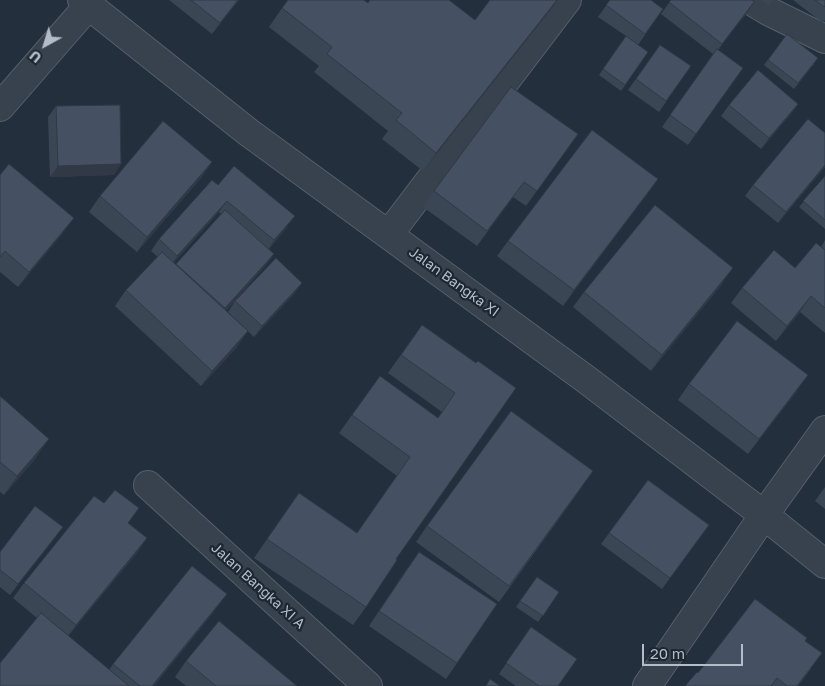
<!DOCTYPE html>
<style>
body{margin:0}
#map{position:relative;width:825px;height:686px;overflow:hidden;background:#242f3e;font-family:"Golos Text",sans-serif}
canvas{display:block}
.north{position:absolute;left:20px;top:20px;width:50px;height:50px;-webkit-text-stroke:4px #1d2633;paint-order:stroke;rotate:219deg;font-size:14px;font-weight:700;line-height:20px;text-align:center;color:#b4bcc9}
.north::after{content:'';display:block;margin:auto;width:18px;height:22px;background:#b4bcc9;clip-path:polygon(50% 0,100% 100%,50% 72%,0 100%)}
.scale{position:absolute;left:642px;top:644px;width:101px;height:22px;box-sizing:border-box;border:2px solid #b4bcc9;border-top:0;padding-left:6px;font-size:15px;line-height:18px;white-space:nowrap;color:#b4bcc9;-webkit-text-stroke:4px #1d2633;paint-order:stroke}
</style>
<div id="map">
<canvas width="825" height="686"></canvas>
<div class="north">U</div>
<div class="scale">20 m</div>
</div>
<script>
const g = document.querySelector('canvas').getContext('2d');
g.lineJoin = 'round';
const poly = rows => new Path2D(rows.map(r => 'M' + r).join(''));
function stroke(path, color, width, dash) { g.strokeStyle = color; g.lineWidth = width; g.lineCap = dash ? 'butt' : 'round'; g.setLineDash(dash || []); g.stroke(path); }
function fillPath(path, color) { g.fillStyle = color; g.fill(path, 'evenodd'); }
function label(font, color, halo, rows, align = 'center') {
  g.font = font + ' "Golos Text",sans-serif'; g.lineWidth = 4.5; g.setLineDash([]); g.textBaseline = 'middle'; g.strokeStyle = halo; g.fillStyle = color; for (const [text, x, y, turn = 0] of rows) {
    g.save(); g.translate(x, y); g.rotate((+turn || 0) * Math.PI / 180); g.textAlign = isNaN(turn) ? turn : align; if (halo) g.strokeText(text, 0, 0); g.fillText(text, 0, 0); g.restore();
  }
}
const street = poly([
 [82,0,248,132,587,380,764,515,825,564],
 [750,0,768,11,825,39],
 [0,107,89,5],
 [389,234,567,0],
 [148,485,368,686],
 [647,686,764,515,825,430]
]);
const wall = poly([
 [169,0,239,0,212,34],
 [490,0,558,0,423,171,382,139,388,131,314,72,319,66,269,27,282,8,368,3,475,20],
 [610,0,663,9,638,45,648,52,621,91,599,75,626,36,598,17],
 [671,0,754,2,718,50,743,68,688,145,662,127,713,54,661,14],
 [761,0,773,0,769,6],
 [793,0,825,0,825,20,823,23],
 [787,34,814,64,794,89,764,65],
 [660,45,691,66,659,112,628,90],
 [798,104,790,115,761,149,721,116,729,105],
 [56,106,121,164,114,175,50,177,48,117],
 [825,133,825,167,778,223,745,196,753,185],
 [578,134,526,206,513,197,477,246,423,207,434,191],
 [212,162,201,178,137,252,89,212,100,196],
 [0,175,63,233,18,287,0,272],
 [825,176,825,229,799,207],
 [658,179,563,306,497,256,508,241],
 [218,185,287,227,269,249,274,254,266,265,226,311,237,347,201,386,115,306,126,290,158,257,151,251,159,239],
 [219,212,221,214,176,265,174,262],
 [825,240,825,333,800,312,776,341,731,303,742,288,795,268,821,247],
 [302,283,294,294,254,337,228,312,235,301],
 [722,284,651,371,573,307,584,292],
 [422,325,476,363,396,559,366,607,353,625,254,558,299,493,357,533,397,476,339,433,380,376,438,418,442,412,388,373],
 [689,384,797,391,748,454,678,400],
 [0,396,36,458,4,495,0,492],
 [648,480,709,525,662,589,601,544],
 [582,487,499,602,416,542,427,526],
 [825,487,825,509,815,501],
 [128,523,147,538,136,554,68,636,109,670,113,664,216,609,154,686,0,686,37,618,13,598,24,583],
 [63,527,55,538,10,595,0,587,0,552],
 [408,567,457,663,446,679,369,626],
 [537,577,559,592,538,622,516,607],
 [531,627,558,686,516,686,499,674],
 [805,641,811,669,798,686,685,686,698,673],
 [186,661,297,686,186,686,175,677]
]);
const shadedWall = poly([
 [238,0,239,0,212,34,220,23],
 [557,0,558,0,552,8,423,171,436,153],
 [754,2,747,13,714,55,722,44],
 [798,104,790,115,761,149,769,138],
 [212,162,201,178,137,252,147,237],
 [121,164,114,175,50,177,58,166],
 [825,165,825,167,778,223,786,212],
 [658,179,647,195,563,306,574,290],
 [227,201,219,212,169,267,177,256],
 [295,216,287,227,267,251,274,240],
 [74,218,63,233,18,287,29,272],
 [274,254,266,265,218,320,225,308],
 [733,268,722,284,651,371,662,355],
 [302,283,294,294,254,337,262,326],
 [811,296,800,312,776,341,787,326],
 [248,331,237,347,201,386,212,371],
 [808,375,797,391,748,454,759,439],
 [49,439,36,458,4,495,17,476],
 [63,527,55,538,10,595,18,584],
 [147,538,136,554,65,640,76,625],
 [227,594,216,609,154,686,152,686],
 [822,653,798,686,797,686]
]);
const building = poly([
 [191,0,238,0,220,23,191,0],
 [288,0,364,0,368,3,370,0,449,0,475,20,490,0,557,0,436,153,396,120,402,113,327,54,332,47,282,8,288,0],
 [610,0,651,0,663,9,645,34,606,5,610,0],
 [671,0,752,0,754,2,722,44,669,2,671,0],
 [815,0,825,0,825,7,815,0],
 [787,34,818,58,798,83,768,60,787,34],
 [626,36,648,52,625,85,603,69,626,36],
 [660,45,691,66,666,101,636,79,660,45],
 [717,49,743,68,696,134,670,115,717,49],
 [758,70,798,104,769,138,729,105,758,70],
 [511,87,578,134,537,191,524,182,487,231,434,191,511,87],
 [120,105,121,164,58,166,56,106,120,105],
 [808,119,825,133,825,165,786,212,753,185,808,119],
 [163,121,212,162,147,237,100,196,163,121],
 [592,130,658,179,574,290,508,241,592,130],
 [9,164,74,218,29,272,5,251,0,257,0,175,9,164],
 [234,166,295,216,274,240,227,201,177,256,159,239,212,180,218,185,234,166],
 [825,176,825,220,803,201,825,176],
 [655,205,733,268,662,355,584,292,655,205],
 [225,210,274,254,225,308,176,264,225,210],
 [816,243,825,250,825,308,811,296,787,326,742,288,774,250,795,268,816,243],
 [162,252,248,331,212,371,126,290,162,252],
 [276,258,302,283,262,326,235,301,276,258],
 [737,321,808,375,759,439,689,384,737,321],
 [422,325,476,363,478,361,516,388,396,559,397,560,366,607,267,539,299,493,357,533,410,457,352,415,380,376,438,418,455,393,401,355,422,325],
 [0,396,49,439,17,476,0,462,0,396],
 [511,411,593,471,509,586,427,526,511,411],
 [648,480,709,525,670,578,609,533,648,480],
 [115,490,139,508,128,523,147,538,76,625,24,583,94,496,104,503,115,490],
 [35,506,63,527,18,584,0,570,0,552,35,506],
 [419,552,497,604,457,663,379,611,419,552],
 [192,566,227,594,152,686,140,686,113,664,192,566],
 [537,577,559,592,543,616,520,601,537,577],
 [755,599,807,638,805,641,822,653,797,686,787,686,777,678,771,686,685,686,697,672,698,673,755,599],
 [41,613,129,686,0,686,0,663,41,613],
 [219,621,297,686,216,686,186,661,219,621],
 [531,627,577,659,558,686,539,686,506,663,531,627],
 [490,679,500,686,486,686,490,679]
]);
const streetNames = [
 ["Jalan Bangka XI",454,282,36],
 ["Jalan Bangka XI A",258,586,42]
];
stroke(street, '#565f6c', 30);
stroke(street, '#38414e', 28);
fillPath(wall, '#3b4654');
fillPath(shadedWall, '#303945');
fillPath(building, '#455162');
stroke(building, '#303945', 1);
label('14px', '#b4bcc9', '#1d2633', streetNames);
</script>
